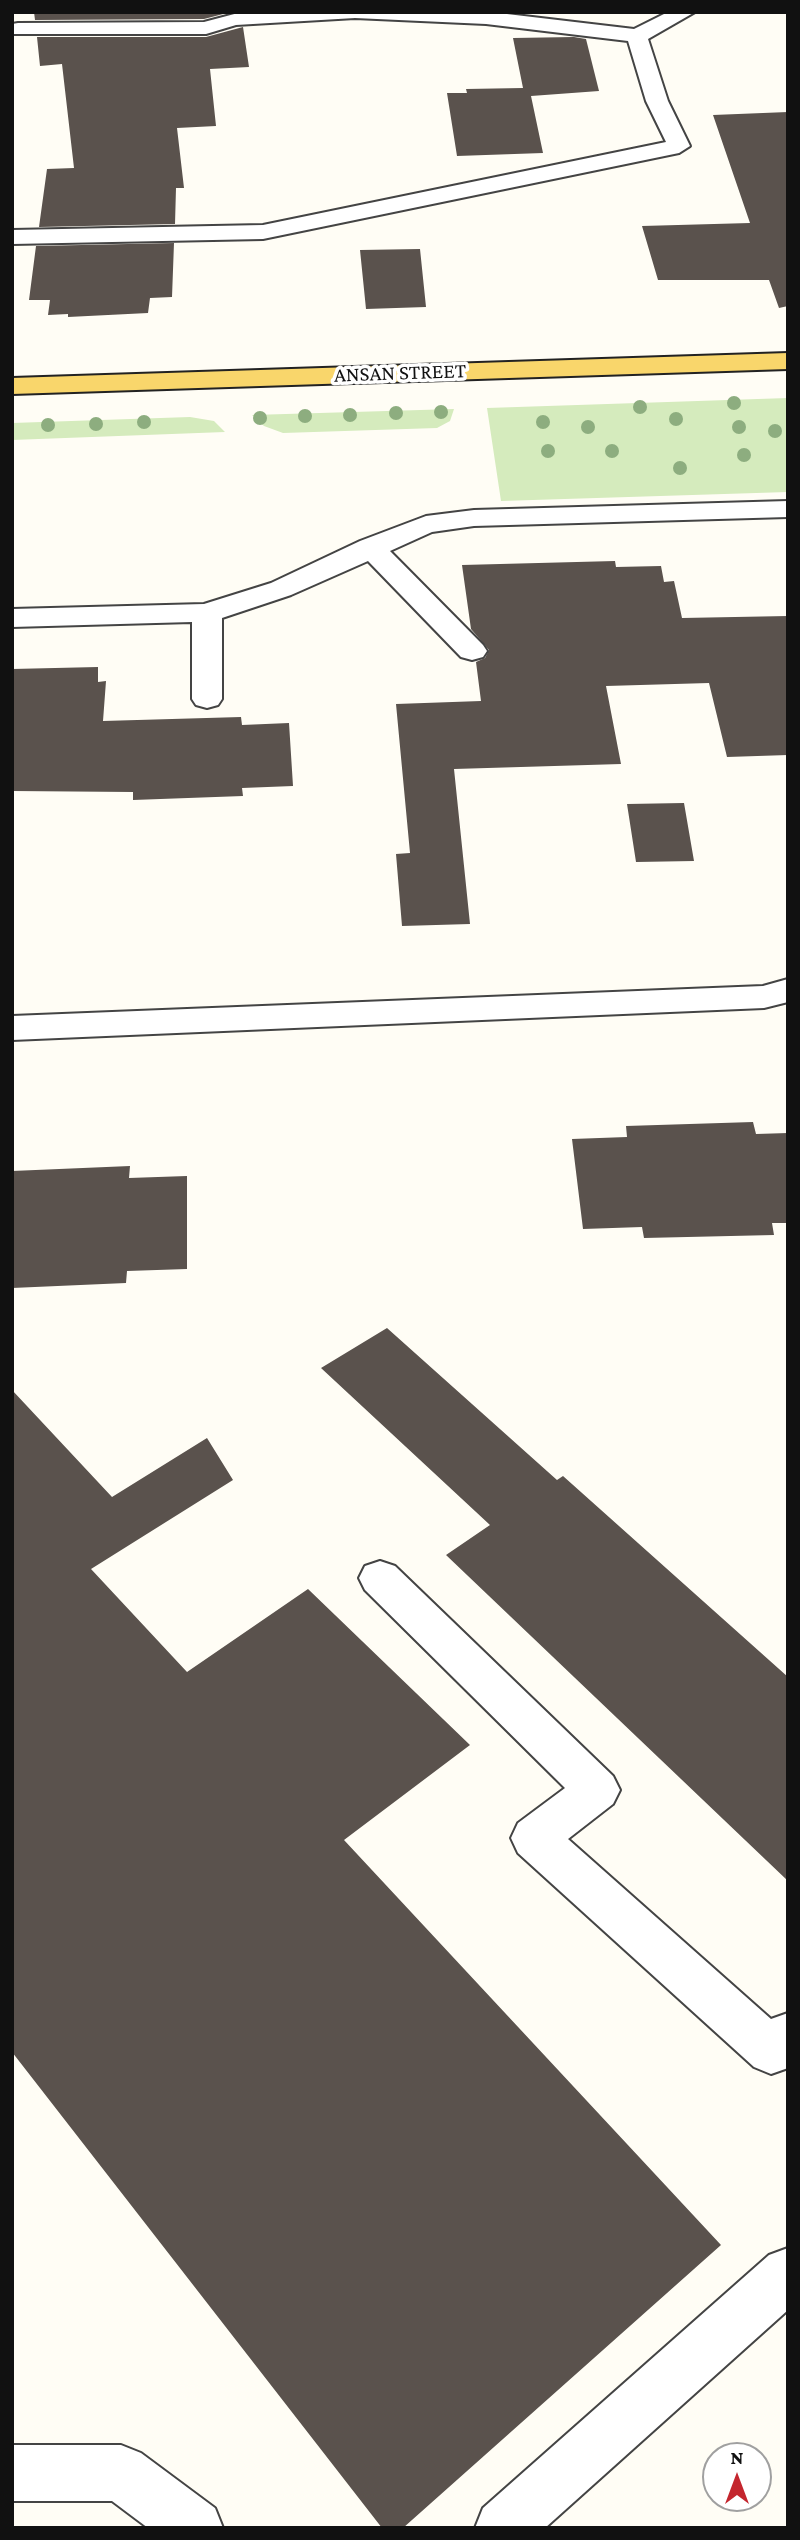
<!DOCTYPE html>
<style>
body{margin:0}
#map{position:relative;width:800px;height:2540px;overflow:hidden;background:#fffdf5;font-family:"Crimson Pro",serif}
canvas{display:block}
.frame{position:absolute;inset:0;border:14px solid #111;pointer-events:none}
.north{position:absolute;left:702px;top:2442px;width:70px;height:70px;box-sizing:border-box;background:#fff;border:2px solid #a0a0a0;border-radius:50%;rotate:0deg;font-size:19px;font-weight:700;line-height:28px;text-align:center;color:#111}
.north::after{content:'';display:block;margin:auto;width:24px;height:32px;background:#c4262e;clip-path:polygon(50% 0,100% 100%,50% 72%,0 100%)}
</style>
<div id="map">
<canvas width="800" height="2540"></canvas>
<div class="frame"></div>
<div class="north">N</div>
</div>
<script>
const g = document.querySelector('canvas').getContext('2d');
g.lineJoin = 'round';
function fillPath(path, color) { g.fillStyle = color; g.fill(path, 'evenodd'); }
const poly = rows => new Path2D(rows.map(r => 'M' + r).join(''));
function stroke(path, color, width, dash) { g.strokeStyle = color; g.lineWidth = width; g.lineCap = dash ? 'butt' : 'round'; g.setLineDash(dash || []); g.stroke(path); }
function label(font, color, halo, rows, align = 'center') {
  g.font = font + ' "Crimson Pro",serif'; g.lineWidth = 7; g.setLineDash([]); g.textBaseline = 'middle'; g.strokeStyle = halo; g.fillStyle = color; for (const [text, x, y, turn = 0] of rows) {
    g.save(); g.translate(x, y); g.rotate((+turn || 0) * Math.PI / 180); g.textAlign = isNaN(turn) ? turn : align; if (halo) g.strokeText(text, 0, 0); g.fillText(text, 0, 0); g.restore();
  }
}
const green = poly([
 [788,398,788,492,501,501,487,408],
 [454,409,450,421,437,428,283,433,264,426,252,415],
 [190,417,214,421,225,432,12,440,12,423]
]);
const building = poly([
 [34,12,231,12,204,19,35,20],
 [243,27,249,67,210,69,216,126,177,128,184,188,176,188,175,224,39,227,47,169,74,168,62,64,40,66,37,37,206,37],
 [574,37,586,39,599,91,531,96,543,153,457,156,447,93,467,93,466,89,523,88,513,38],
 [788,112,788,306,779,308,769,280,658,280,642,226,750,223,713,115],
 [174,243,172,297,150,298,148,313,68,317,68,314,48,315,50,300,29,300,36,246],
 [420,249,426,307,366,309,360,250],
 [615,561,616,567,661,566,664,582,674,581,682,618,788,616,788,755,727,757,709,683,606,686,621,764,454,769,470,924,402,926,396,854,410,853,396,704,481,701,476,662,485,658,489,650,471,629,462,565],
 [98,667,98,682,106,681,103,721,241,717,242,725,289,723,293,786,242,788,243,796,133,800,133,792,12,791,12,669],
 [684,803,694,861,636,862,627,804],
 [753,1122,756,1134,788,1133,788,1223,772,1223,774,1235,644,1238,642,1227,583,1229,572,1139,627,1137,626,1126],
 [130,1166,129,1178,187,1176,187,1269,127,1271,126,1283,12,1288,12,1171],
 [387,1328,557,1480,563,1476,788,1677,788,1881,446,1555,490,1525,321,1368],
 [12,1390,112,1497,207,1438,233,1480,91,1569,187,1672,308,1589,470,1745,344,1840,721,2245,403,2528,382,2528,12,2052]
]);
const minor = poly([
 [242,12,490,12,634,29,668,12,695,12,648,39,668,101,690,146,679,153,263,239,12,244,12,230,263,225,666,142,646,101,628,41,486,24,355,18,236,25,206,34,12,34,12,24,18,23,204,22,242,12],
 [788,501,788,517,474,526,432,532,390,551,483,645,487,651,483,657,472,660,461,657,368,561,291,595,222,618,222,699,218,705,207,708,196,705,192,699,192,622,12,627,12,609,204,604,271,583,360,541,426,516,474,510,788,501],
 [788,979,788,1002,764,1008,12,1040,12,1016,763,986,788,979],
 [380,1561,395,1566,613,1776,620,1790,613,1804,568,1839,771,2019,788,2013,788,2068,771,2074,754,2067,518,1853,511,1838,518,1823,565,1788,365,1590,359,1578,365,1566,380,1561],
 [788,2248,788,2310,545,2528,475,2528,483,2508,769,2255,788,2248],
 [12,2445,121,2445,141,2453,215,2508,223,2528,148,2528,112,2501,12,2501,12,2445]
]);
const major = poly([
 [788,353,788,369,12,394,12,378,788,353]
]);
const trees = [
 [734,403],
 [640,407],
 [441,412],
 [396,413],
 [350,415],
 [305,416],
 [260,418],
 [676,419],
 [144,422],
 [543,422],
 [96,424],
 [48,425],
 [588,427],
 [739,427],
 [775,431],
 [548,451],
 [612,451],
 [744,455],
 [680,468]
];
const farStreetnames = [
 ["ANSAN STREET",400,373,-2]
];
fillPath(green, '#d5ebbd');
fillPath(building, '#5a524d');
stroke(minor, '#444', 4);
stroke(major, '#222', 4);
fillPath(minor, '#fff');
fillPath(major, '#f9d66b');
g.fillStyle = '#8dad7f';
for (const [x, y] of trees) { g.beginPath(); g.arc(x, y, 7, 0, 2 * Math.PI); g.fill(); }
label('21px', '#111', '#fff', farStreetnames);
</script>
